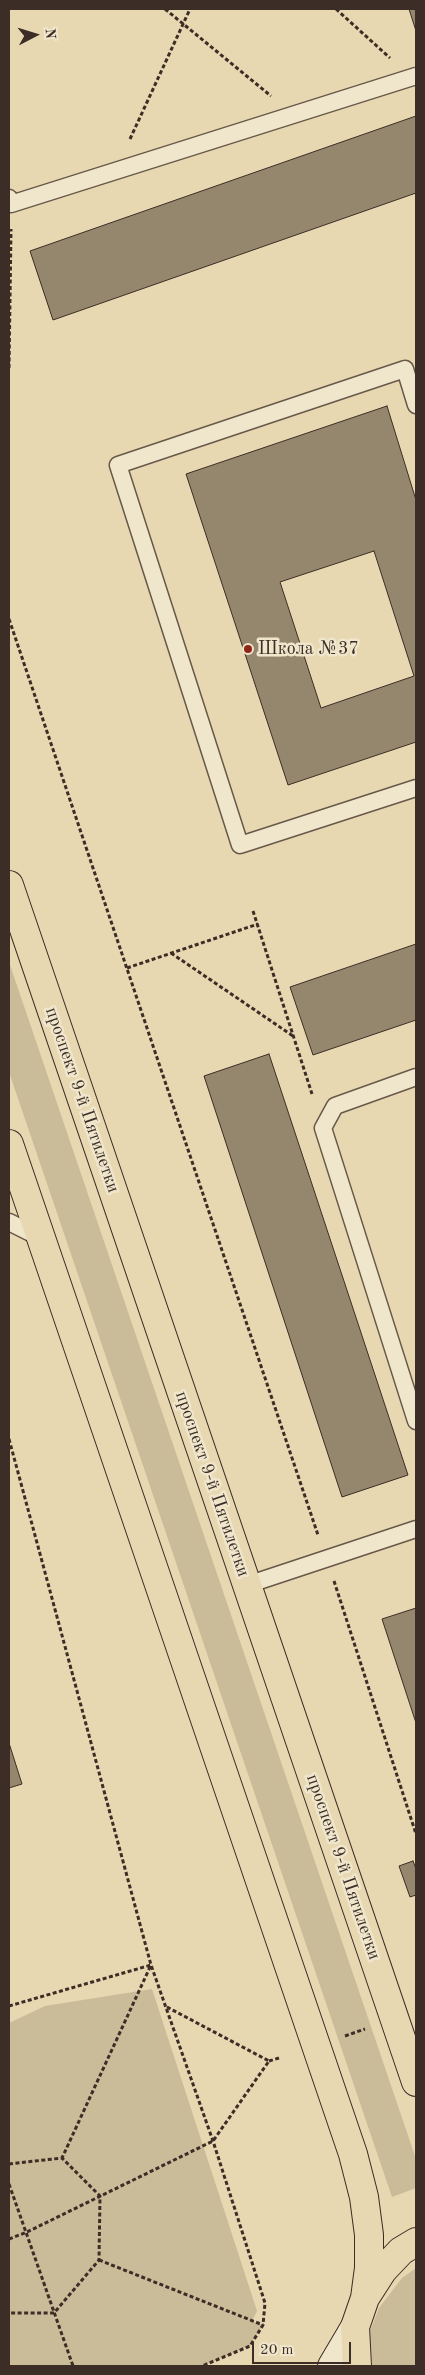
<!DOCTYPE html>
<meta charset="utf-8">
<style>
body{margin:0}
#map{position:relative;width:425px;height:2375px;overflow:hidden;background:#e7d8b1;font-family:"Old Standard TT",serif}
canvas{display:block}
.frame{position:absolute;inset:0;border:10px solid #3c2d26;pointer-events:none}
.north{position:absolute;left:10px;top:10px;width:50px;height:50px;-webkit-text-stroke:4px #efe6cc;paint-order:stroke;rotate:85deg;font-size:14px;font-weight:700;line-height:20px;text-align:center;color:#3c2d26}
.north::after{content:'';display:block;margin:auto;width:18px;height:22px;background:#3c2d26;clip-path:polygon(50% 0,100% 100%,50% 72%,0 100%)}
.scale{position:absolute;left:252px;top:2342px;width:99px;height:22px;box-sizing:border-box;border:2px solid #3c2d26;border-top:0;padding-left:6px;font-size:15px;line-height:18px;white-space:nowrap;color:#3c2d26;-webkit-text-stroke:4px #efe6cc;paint-order:stroke}
</style>
<div id="map">
<canvas width="425" height="2375"></canvas>
<div class="frame"></div>
<div class="north">N</div>
<div class="scale">20 m</div>
</div>
<script>
const g = document.querySelector('canvas').getContext('2d');
g.lineJoin = 'round';
function fillPath(path, color) { g.fillStyle = color; g.fill(path, 'evenodd'); }
const poly = rows => new Path2D(rows.map(r => 'M' + r).join(''));
function stroke(path, color, width, dash) { g.strokeStyle = color; g.lineWidth = width; g.lineCap = dash ? 'butt' : 'round'; g.setLineDash(dash || []); g.stroke(path); }
function label(font, color, halo, rows, align = 'center') {
  g.font = font + ' "Old Standard TT",serif'; g.lineWidth = 5; g.setLineDash([]); g.textBaseline = 'middle'; g.strokeStyle = halo; g.fillStyle = color; for (const [text, x, y, turn = 0] of rows) {
    g.save(); g.translate(x, y); g.rotate((+turn || 0) * Math.PI / 180); g.textAlign = isNaN(turn) ? turn : align; if (halo) g.strokeText(text, 0, 0); g.fillText(text, 0, 0); g.restore();
  }
}
const green = poly([
 [9,962,416,2159,416,2188,392,2197,9,1072],
 [152,1989,257,2311,252,2321,263,2325,250,2346,202,2366,9,2366,9,2023,45,2006],
 [416,2268,416,2366,372,2366,369,2334,379,2308,402,2278]
]);
const building = poly([
 [409,9,416,9,416,31,409,9],
 [416,116,416,193,53,320,30,251,416,116],
 [387,406,416,500,416,742,288,785,186,474,387,406],
 [374,551,414,676,321,708,280,582,374,551],
 [416,944,416,1020,313,1055,290,987,416,944],
 [269,1054,408,1475,342,1497,204,1076,269,1054],
 [416,1608,416,1723,382,1619,416,1608],
 [9,1743,22,1784,9,1788,9,1743],
 [413,1861,416,1869,416,1895,410,1897,399,1866,413,1861]
]);
const path = poly([
 [165,9,271,96],
 [336,9,390,58],
 [130,139,190,9],
 [9,368,11,229],
 [9,619,318,1535],
 [253,911,312,1094],
 [171,953,293,1036],
 [127,968,258,924],
 [9,1439,151,1965,213,2141,265,2303,263,2325,250,2346,202,2366],
 [334,1581,416,1834],
 [9,2006,151,1965,62,2158],
 [345,2036,365,2029],
 [269,2061,279,2058],
 [9,2164,62,2158,100,2196,99,2260,54,2313,9,2313],
 [9,2184,73,2366],
 [9,2239,27,2232,213,2141,269,2061,165,2006],
 [99,2260,263,2325]
]);
const service = poly([
 [9,198,11,204,416,76],
 [416,405,405,369,118,465,240,845,416,788],
 [416,1077,335,1106,323,1128,416,1421],
 [9,1222,41,1238],
 [247,1585,416,1529]
]);
const secondary = poly([
 [332,2366,355,2327]
]);
const primary = poly([
 [9,885,416,2082],
 [9,1144,353,2154,364,2197,369,2235,369,2268,365,2298],
 [357,2366,355,2327,365,2298,383,2270,401,2251,416,2242]
]);
const markers = [
 [248,649,5,"#8f2418"]
];
const poiNames = [
 ["Школа №37",258,649]
];
const streetNames = [
 ["проспект 9-й Пятилетки",82,1100,71],
 ["проспект 9-й Пятилетки",212,1484,71],
 ["проспект 9-й Пятилетки",343,1867,71]
];
fillPath(green, '#cabb99');
fillPath(building, '#95866e');
stroke(building, '#3c2d26', 1);
stroke(service, '#675849', 19);
stroke(secondary, '#3c2d26', 30);
stroke(primary, '#3c2d26', 30);
stroke(path, '#3c2d26', 3, [4, 2.5]);
stroke(service, '#efe6cc', 16);
stroke(secondary, '#efe6cc', 28);
stroke(primary, '#e7d8b1', 28);
for (const [x, y, r, color] of markers) { const dot = new Path2D(); dot.arc(x, y, r, 0, 2 * Math.PI); g.fillStyle = color; g.fill(dot); stroke(dot, '#efe6cc', 2); }
label('18px', '#3c2d26', '#efe6cc', poiNames, 'left');
label('18px', '#3c2d26', '#efe6cc', streetNames);
</script>
